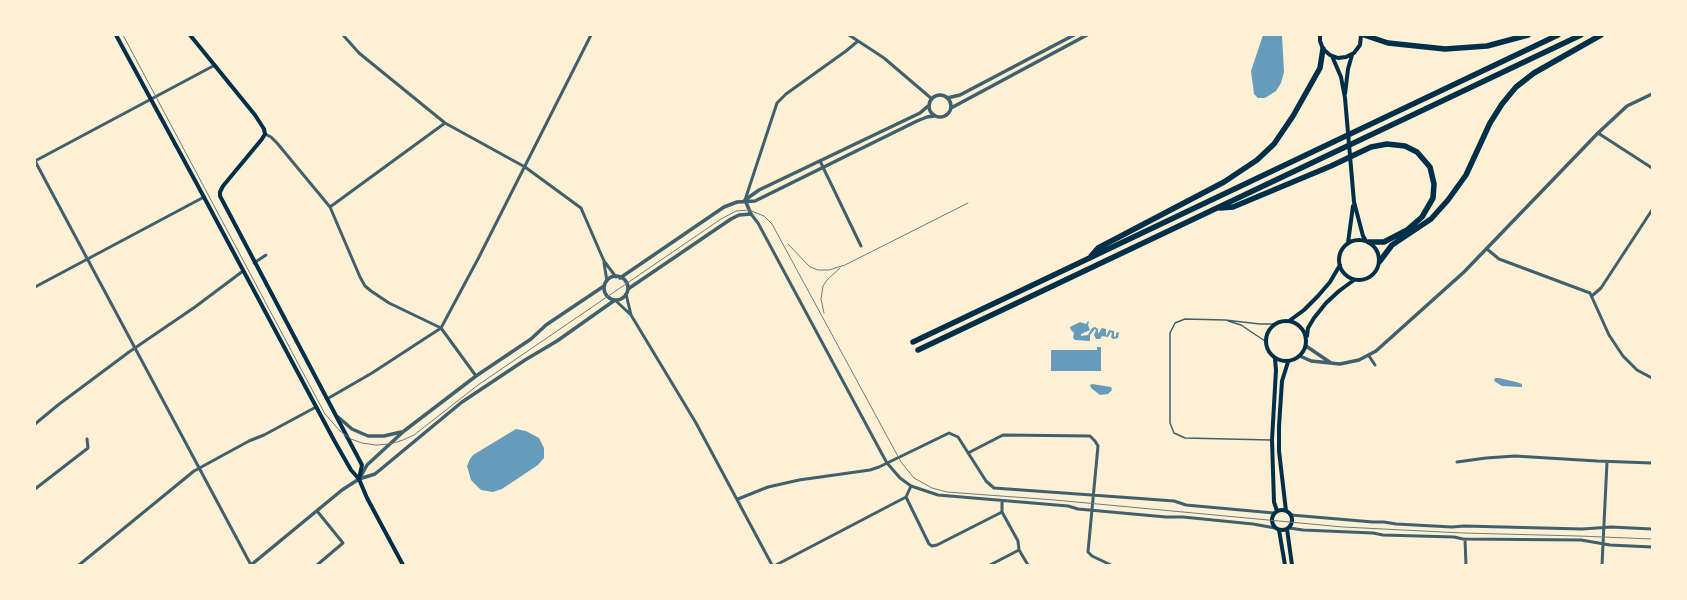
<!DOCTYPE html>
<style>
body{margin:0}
#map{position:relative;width:1687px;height:600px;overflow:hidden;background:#fdf0d5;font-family:Arial,sans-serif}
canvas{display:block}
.frame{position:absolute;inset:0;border:36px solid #fdf0d5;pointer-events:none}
</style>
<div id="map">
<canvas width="1687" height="600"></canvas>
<div class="frame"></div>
</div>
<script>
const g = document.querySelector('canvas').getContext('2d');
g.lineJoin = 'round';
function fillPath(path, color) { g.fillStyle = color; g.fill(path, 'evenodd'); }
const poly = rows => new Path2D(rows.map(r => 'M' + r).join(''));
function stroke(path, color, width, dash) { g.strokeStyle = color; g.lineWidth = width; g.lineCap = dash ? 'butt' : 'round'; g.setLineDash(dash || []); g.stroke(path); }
const water = poly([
 [1263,35,1282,35,1284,72,1281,83,1276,91,1265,98,1258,98,1254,94,1251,71],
 [1088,321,1089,322,1088,325,1090,330,1081,334,1081,336,1088,335,1092,328,1095,327,1098,329,1098,334,1102,328,1106,329,1106,336,1109,330,1114,331,1114,337,1116,336,1116,333,1119,332,1118,338,1113,339,1111,337,1112,333,1111,332,1108,337,1102,336,1100,339,1096,339,1094,335,1096,330,1095,329,1090,335,1090,341,1075,340,1073,338,1074,333,1071,330,1070,327,1080,322,1086,324],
 [1097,347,1101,347,1101,371,1051,371,1051,350,1097,350],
 [1495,378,1499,378,1516,382,1522,384,1522,387,1502,386,1494,381],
 [1092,384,1111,387,1112,390,1108,394,1100,395,1091,388,1090,385],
 [516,429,526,431,539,438,544,448,544,458,538,465,502,489,493,492,481,490,471,480,467,466,470,459,473,455]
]);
const service = poly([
 [1228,321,1241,325,1265,341],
 [1271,440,1185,438,1174,433,1170,423,1170,333,1175,323,1185,319,1225,320,1260,324,1274,324]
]);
const minor = poly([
 [343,35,359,53,445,123,525,167,581,208,604,261,616,277],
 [849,35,884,58,932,99],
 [1598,133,1652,168],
 [265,134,271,137,277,143,330,207,360,277,365,286,371,291,389,303,441,328,476,376],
 [35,161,251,565],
 [35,161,215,65],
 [820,161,861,246],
 [745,200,777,103,786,94,846,51,858,41],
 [330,207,445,123],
 [751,214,758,223,882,454,887,463,900,478,911,486,938,495,1068,506,1078,509,1166,517,1183,517,1253,524,1275,528],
 [1487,249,1499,259,1590,293,1609,335,1623,356,1637,370,1652,378],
 [254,263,266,255],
 [604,263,607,281],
 [35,287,204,197],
 [626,294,631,315],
 [1593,295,1601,288,1652,210],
 [615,300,631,315,696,423,772,565],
 [1369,356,1375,365],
 [327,399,372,373,441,328,479,257,591,35],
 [35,424,58,405,129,352,195,307,243,271],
 [968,453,1003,435,1090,436,1095,441,1098,446,1088,552,1092,556,1111,565],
 [1457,462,1486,458,1515,456,1597,461,1652,463],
 [35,489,88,448,87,439],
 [906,497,929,544,932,546,937,545,1002,512],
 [738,499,768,487,799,480,870,470,879,467,949,433,958,437,986,481,994,488,1147,499,1174,501,1186,505,1274,513],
 [1002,501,1002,512,1018,541,1019,550,1028,565],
 [1291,515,1373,522,1384,522,1396,524,1452,527,1464,526,1582,529,1611,527,1652,529],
 [1289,528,1303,530,1373,533,1383,535,1454,537,1463,539,1581,540,1610,545,1652,547],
 [1465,539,1466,565],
 [79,565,194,471,249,441,264,435,316,407],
 [317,565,343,543,317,511],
 [776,565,906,497,911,486],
 [990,565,1019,550],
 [1602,565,1607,462]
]);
const tertiary = poly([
 '929 106a11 11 0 1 1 22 0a11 11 0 1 1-22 0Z',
 [947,98,960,95,1074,35],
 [951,108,1087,35],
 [745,200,759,190,920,113,928,106],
 '604 288a12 12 0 1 1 24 0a12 12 0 1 1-24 0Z',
 [620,278,724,207,737,202,755,201,917,121,927,117,934,116],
 [628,289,731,219,739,215,751,214,745,200],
 [1306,346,1331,363],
 [1300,356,1311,361,1340,364,1359,360,1376,351,1464,272,1598,133,1627,106,1652,94],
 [338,417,352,429,368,436,384,436,401,432],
 [361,476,367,465,404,431,476,376,531,339,546,325,604,286],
 [251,565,342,490,359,479,375,474,462,402,525,360,557,341,615,300]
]);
const secondary = poly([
 [116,35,198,186,335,442,351,470,359,479,367,498,403,565],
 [190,35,255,115,264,129,265,134,262,139,223,186,220,192,220,196,362,465,359,479],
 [1320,35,1320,41,1323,49,1330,55,1338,58,1346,57,1354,53,1360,45,1361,35],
 [1332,56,1341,77,1345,98,1354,202,1363,236,1366,241],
 [1345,94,1348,69,1352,55],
 '1339 260a20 20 0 1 1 40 0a20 20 0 1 1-40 0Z',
 [1348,243,1353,206],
 '1266 341a20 20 0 1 1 40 0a20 20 0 1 1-40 0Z',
 [1289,321,1304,310,1318,296,1330,282,1340,265],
 [1307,336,1308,328,1314,318,1326,303,1339,291,1354,280],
 [1275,359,1276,370,1272,440,1274,502,1277,511],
 '1272 520a10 10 0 1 1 20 0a10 10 0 1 1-20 0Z',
 [1286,511,1279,451,1279,426,1282,381,1288,362],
 [1287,529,1292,565],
 [1279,530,1285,565]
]);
const motorway = poly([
 [1364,35,1388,43,1445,49,1487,46,1528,35],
 [1220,208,1233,207,1331,166,1371,147,1387,144,1405,146,1417,152,1430,167,1434,184,1433,198,1422,217,1407,230,1384,242,1369,242],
 [1091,256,1098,248,1224,182,1257,160,1274,144,1293,116,1320,68,1323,49],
 [1380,261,1392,245,1431,219,1448,200,1466,175,1490,123,1502,104,1516,87,1534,73,1601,35],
 [913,342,1558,35],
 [918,350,1581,35]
]);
const tram = poly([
 [123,35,325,414,340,431,351,439,362,443,376,445,390,444,403,440,414,435,478,385,721,219,736,211,749,210,764,216,772,224,901,462,914,478,932,488,947,492,1055,500,1343,527,1463,533,1579,536,1652,539],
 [788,244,810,267,818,270,829,270,845,265,968,203],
 [824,313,821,299,823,286,827,280,840,268]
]);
fillPath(water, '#669bbc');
stroke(service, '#3f606c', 1.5);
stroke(minor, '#3f606c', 3);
stroke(tertiary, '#3f606c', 3.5);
stroke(secondary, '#003049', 4);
stroke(motorway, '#003049', 5.5);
stroke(tram, '#657d81', 1);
</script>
